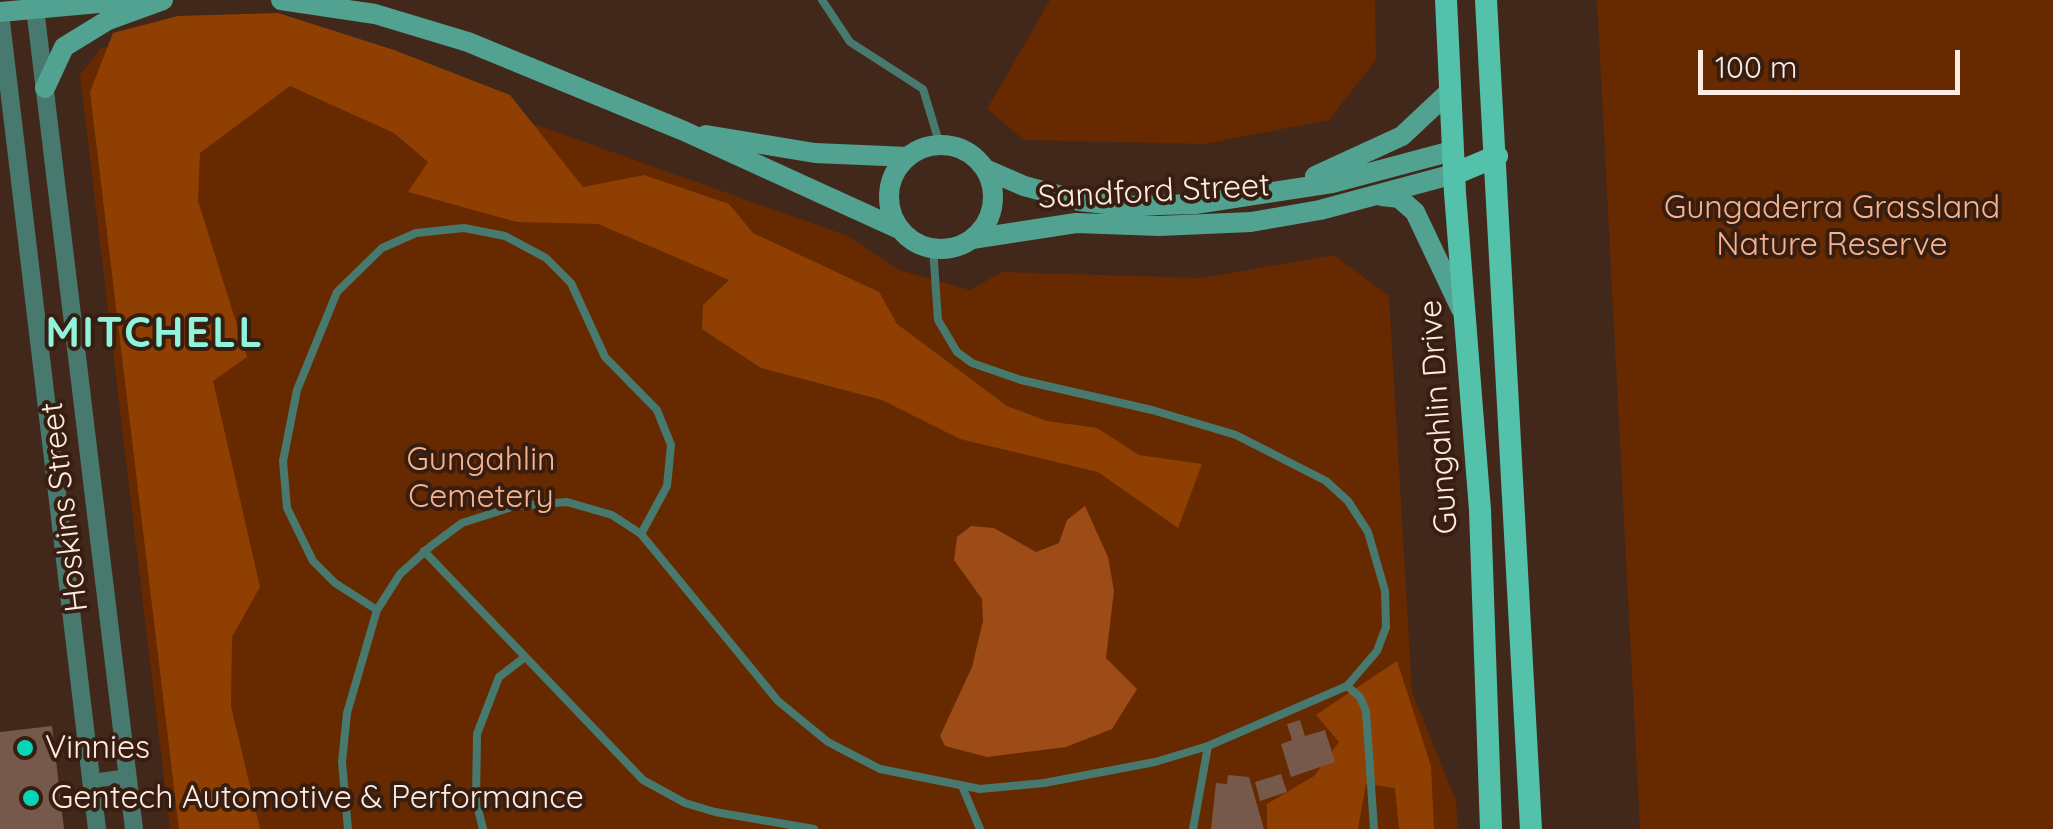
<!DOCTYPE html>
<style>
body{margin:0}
#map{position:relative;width:2053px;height:829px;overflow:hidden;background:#42281a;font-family:Quicksand,sans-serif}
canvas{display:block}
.scale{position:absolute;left:1698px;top:50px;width:262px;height:45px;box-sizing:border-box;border:5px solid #feece3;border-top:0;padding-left:12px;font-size:30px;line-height:35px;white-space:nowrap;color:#feece3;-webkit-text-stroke:8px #371e11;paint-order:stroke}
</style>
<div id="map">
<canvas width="2053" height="829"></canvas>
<div class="scale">100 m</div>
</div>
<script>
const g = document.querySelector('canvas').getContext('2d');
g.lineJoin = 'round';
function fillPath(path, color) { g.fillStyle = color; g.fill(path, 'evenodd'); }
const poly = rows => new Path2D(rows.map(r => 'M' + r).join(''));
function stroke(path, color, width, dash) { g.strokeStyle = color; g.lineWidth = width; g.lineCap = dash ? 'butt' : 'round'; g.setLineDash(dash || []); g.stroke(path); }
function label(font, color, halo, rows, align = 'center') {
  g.font = font + ' Quicksand,sans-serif'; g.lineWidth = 8; g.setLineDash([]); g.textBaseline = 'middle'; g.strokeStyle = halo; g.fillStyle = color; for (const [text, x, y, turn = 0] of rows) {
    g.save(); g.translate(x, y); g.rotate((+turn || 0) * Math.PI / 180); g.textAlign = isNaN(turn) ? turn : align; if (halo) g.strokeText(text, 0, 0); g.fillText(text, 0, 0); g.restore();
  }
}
const green = poly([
 [1050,0,1375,0,1376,60,1329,120,1204,144,1024,140,987,109],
 [1597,0,2053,0,2053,829,1640,829],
 [280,46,430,87,848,236,899,270,970,290,1002,272,1201,278,1334,255,1389,296,1412,692,1456,801,1458,829,170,829,80,75,102,47]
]);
const forest = poly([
 [278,13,394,50,510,95,583,187,644,175,729,204,753,233,879,292,897,324,1007,406,1047,421,1097,428,1139,455,1202,464,1178,528,1098,472,960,439,882,400,761,368,702,329,703,305,729,280,598,224,517,222,408,192,428,162,394,133,290,86,200,153,198,201,247,357,213,381,260,587,232,637,231,706,260,829,179,829,90,92,113,33,178,16],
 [1397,661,1431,766,1434,829,1399,829,1395,788,1366,784,1358,829,1267,829,1267,804,1314,776,1339,742,1316,715]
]);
const water = poly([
 [1085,506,1108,557,1114,591,1106,658,1137,689,1112,729,1066,747,987,757,945,746,940,736,972,667,983,621,982,599,954,560,957,537,971,526,994,528,1036,552,1059,543,1067,520]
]);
const building = poly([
 [1300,720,1305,736,1325,730,1335,762,1291,777,1281,744,1292,740,1287,724],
 [52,726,64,829,0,829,0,732],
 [1281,774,1287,792,1260,801,1255,782],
 [1228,775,1249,777,1264,829,1211,829,1216,783,1227,784]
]);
const service = poly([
 [822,0,850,42,923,89,940,145],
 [933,248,938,320,957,352,972,363,1021,380,1152,410,1236,435,1326,481,1348,501,1368,532,1385,591,1386,627,1377,651,1347,686,1208,746,1193,829],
 [424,551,643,780,685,803,715,812,814,829],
 [377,610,335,583,313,561,287,508,283,461,297,390,337,292,382,248,416,233,464,228,505,236,546,258,571,283,605,357,657,410,671,445,667,486,641,534],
 [1347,686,1360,697,1366,711,1374,829],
 [962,786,980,829],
 [348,829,342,762,347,713,377,610,400,574,431,546,462,523,515,506,567,502,612,515,641,534,778,701,828,742,880,769,980,789,1044,783,1155,762,1208,746],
 [483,829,476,801,477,734,499,677,525,657]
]);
const minor = poly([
 [92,781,128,776]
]);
const tertiary = poly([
 [34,0,134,829],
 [0,13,97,829]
]);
const secondary = poly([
 [281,0,375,14,468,42,684,131,901,230],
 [0,12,132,0],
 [45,88,64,47,108,20,163,0],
 [706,135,815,153,908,157],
 '889 197a52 52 0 1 1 104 0a52 52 0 1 1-104 0Z',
 [985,169,1024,186,1080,201,1123,206,1195,204,1332,183,1452,151],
 [1315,176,1402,136,1450,91],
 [1382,196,1399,198,1415,212,1461,309],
 [972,239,1076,223,1159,226,1251,222,1320,210,1454,174]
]);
const primary = poly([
 [1446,0,1455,193,1480,510,1491,829],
 [1486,0,1531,829],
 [1454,174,1497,156]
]);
const markers = [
 [25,748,10,"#03d5b6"],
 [31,798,10,"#03d5b6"]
];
const streetNames = [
 ["Sandford Street",1154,192,-3],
 ["Gungahlin Drive",1439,417,-94],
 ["Hoskins Street",65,507,-97]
];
const parkNames = [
 ["Gungaderra Grassland",1832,208],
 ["Nature Reserve",1832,245],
 ["Gungahlin",481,460],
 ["Cemetery",481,497]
];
const poiNames = [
 ["Vinnies",45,748],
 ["Gentech Automotive & Performance",51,798]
];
const districtNames = [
 ["MITCHELL",155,334]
];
fillPath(green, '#662900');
fillPath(forest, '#903f02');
fillPath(water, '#9e4c17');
fillPath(building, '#76594a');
stroke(service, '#48796e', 8);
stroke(minor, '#48796e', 14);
stroke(tertiary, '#48796e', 18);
stroke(secondary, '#51a290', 20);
stroke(primary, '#54c2ab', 22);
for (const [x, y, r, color] of markers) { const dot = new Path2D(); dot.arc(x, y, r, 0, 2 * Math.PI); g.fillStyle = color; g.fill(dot); stroke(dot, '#371e11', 4); }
label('32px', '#feece3', '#371e11', streetNames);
label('32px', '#f7b38f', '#371e11', parkNames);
label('32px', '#feece3', '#371e11', poiNames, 'left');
g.letterSpacing = '2.5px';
label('bold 42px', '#90f4dd', '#371e11', districtNames);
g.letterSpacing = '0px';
</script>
